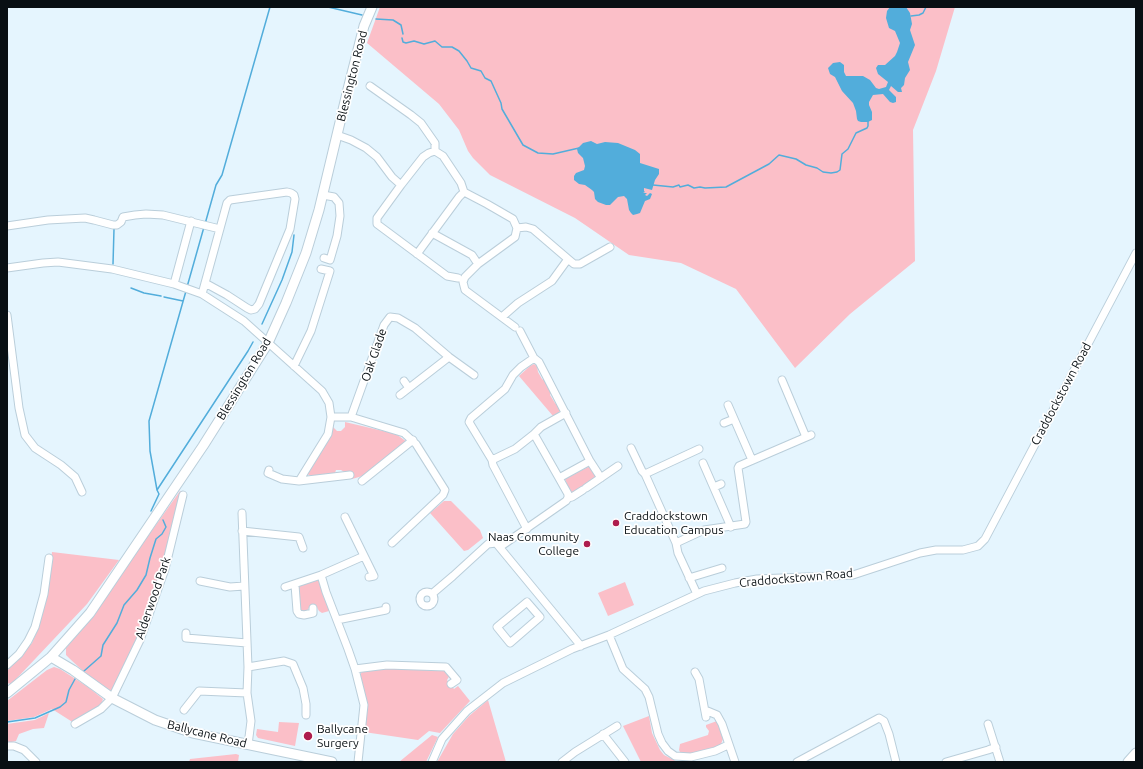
<!DOCTYPE html>
<style>
body{margin:0}
#map{position:relative;width:1143px;height:769px;overflow:hidden;background:#e5f5fe;font-family:Ubuntu,sans-serif}
canvas{display:block}
.frame{position:absolute;inset:0;border:8px solid #080f13;pointer-events:none}
</style>
<div id="map">
<canvas width="1143" height="769"></canvas>
<div class="frame"></div>
</div>
<script>
const g = document.querySelector('canvas').getContext('2d');
g.lineJoin = 'round';
function fillPath(path, color) { g.fillStyle = color; g.fill(path, 'evenodd'); }
const poly = rows => new Path2D(rows.map(r => 'M' + r).join(''));
function stroke(path, color, width, dash) { g.strokeStyle = color; g.lineWidth = width; g.lineCap = dash ? 'butt' : 'round'; g.setLineDash(dash || []); g.stroke(path); }
function label(font, color, halo, rows, align = 'center') {
  g.font = font + ' Ubuntu,sans-serif'; g.lineWidth = 3.5; g.setLineDash([]); g.textBaseline = 'middle'; g.strokeStyle = halo; g.fillStyle = color; for (const [text, x, y, turn = 0] of rows) {
    g.save(); g.translate(x, y); g.rotate((+turn || 0) * Math.PI / 180); g.textAlign = isNaN(turn) ? turn : align; if (halo) g.strokeText(text, 0, 0); g.fillText(text, 0, 0); g.restore();
  }
}
const green = poly([
 [380,7,955,7,936,71,913,130,915,261,850,314,795,368,736,289,681,263,629,255,575,218,490,175,473,158,468,151,459,130,439,104,367,43],
 [534,364,537,366,538,372,542,379,545,381,551,393,550,395,555,403,557,405,560,412,553,416,519,376,530,366],
 [345,422,396,434,407,442,366,475,352,479,349,475,341,470,336,470,335,473,332,475,311,476,307,474,307,471,331,434,333,427,337,431,341,431,345,427],
 [590,466,596,476,596,477,571,494,565,479],
 [180,491,183,493,163,569,138,639,111,693,94,681,70,659,66,655,66,648,94,614,148,536],
 [444,501,451,501,480,530,483,538,468,550,464,551,430,513],
 [52,552,119,560,87,604,19,676,11,684,7,683,7,671,32,643,38,629,47,595],
 [314,578,321,580,329,611,322,613,319,611,315,604,310,606,307,611,303,611,300,610,298,589,300,585],
 [625,582,634,605,608,616,598,593],
 [54,667,60,669,88,687,103,699,100,708,74,723,52,709,34,717,7,721,7,701,47,670],
 [388,669,445,669,450,675,447,680,454,689,458,686,470,701,440,733,429,731,418,740,364,732,360,675,363,670],
 [488,700,506,762,437,762,453,734,469,716],
 [49,713,44,728,33,729,19,734,16,741,7,743,7,724,35,720],
 [649,716,652,733,660,750,664,755,678,762,641,762,623,726],
 [717,721,723,739,721,744,717,747,694,754,681,754,679,750,680,744,708,735,709,731,706,727,706,725],
 [279,722,299,723,295,746,258,738,256,735,257,729,278,732],
 [432,735,438,737,426,762,399,762],
 [236,754,239,755,238,762,189,762,190,759]
]);
const water = poly([
 [890,7,906,7,910,13,912,24,910,30,915,45,908,62,910,70,905,78,904,85,901,88,902,92,898,92,891,86,889,90,896,97,896,102,893,103,890,102,883,94,873,95,869,102,869,105,872,112,872,120,868,122,861,122,858,121,857,119,856,111,853,103,842,91,835,77,830,74,828,68,833,63,840,62,844,65,844,72,846,76,863,76,870,80,876,88,879,89,886,87,888,82,878,74,876,68,878,65,885,65,895,56,897,52,900,43,895,31,889,28,886,18,887,11],
 [591,141,597,144,605,142,618,143,635,150,640,154,640,163,659,169,659,174,655,180,652,190,644,188,644,191,645,192,643,193,647,193,645,195,647,196,650,193,652,194,650,199,645,201,640,213,637,214,633,215,631,213,629,210,627,199,624,196,618,197,610,205,606,205,598,202,595,199,594,192,592,190,585,185,579,184,574,180,574,176,576,173,584,170,585,166,583,158,578,153,577,149,583,143]
]);
const stream = poly([
 [328,7,362,15],
 [911,16,919,15,923,13,926,7],
 [376,19,393,20,401,25,403,34],
 [402,38,403,42,406,43,414,41,424,44,435,41,442,47,452,47,459,51,467,61,471,68,481,71,485,78,491,81,501,103,502,109,523,145,538,153,553,154,579,148],
 [653,185,673,187,679,185,680,187,688,185,694,188,700,187,705,188,726,187,769,164,779,155,796,159,806,165,817,168,823,172,831,173,837,172,840,170,842,154,848,149,856,133,867,128,868,126,868,121],
 [205,224,216,185,222,175,270,7],
 [113,264,114,229],
 [187,287,204,227],
 [131,288,144,293,161,296],
 [164,297,183,301],
 [262,324,282,280,292,252,294,235],
 [157,490,150,451,149,421,186,291],
 [151,511,159,494,157,490,248,351,253,342],
 [84,671,101,656,103,645,117,623,124,605,137,590,146,575,150,558,156,539,162,534,166,527,163,520],
 [7,722,35,718,60,707,66,702,69,690,75,679]
]);
const minor = poly([
 [337,135,351,140,366,148,377,157,392,177,401,185,423,157,429,153,435,151,435,143,421,123,411,115,370,86],
 [435,151,443,156,461,183,464,192,487,204,513,219,517,228,526,227,533,229,568,259],
 [401,185,377,218,377,224,447,276,458,278],
 [323,195,334,197,339,203,340,216,337,236,330,260,324,258],
 [7,226,48,220,85,218,94,220,113,225,117,225,121,222,123,217,135,215,146,214,163,215,220,229],
 [432,233,472,255,478,264],
 [417,254,459,197,464,192],
 [7,268,43,263,58,262,112,269,174,284,191,221],
 [174,284,202,294,244,321,322,391,329,403,331,417,328,434,299,481,282,479,268,473,269,470],
 [202,294,227,203,230,200,287,192,291,193,294,195,295,199,290,229,259,304,255,309,251,310,247,308,227,295,205,283],
 [7,315,19,408,25,435,35,448,61,465,75,477,82,492],
 [502,317,518,303,552,281,568,259,574,264,580,264,610,247],
 [515,327,465,290,463,282,465,277,478,264,515,237,517,228],
 [520,331,534,358],
 [294,366,311,331,330,271,321,269],
 [782,380,806,437],
 [404,381,409,388],
 [400,395,449,357],
 [728,405,752,460],
 [331,417,351,417,404,433,416,444,445,490,443,495,392,543],
 [351,417,384,325,390,317,398,318,415,328,449,357,474,375],
 [724,423,734,419],
 [631,448,642,471,645,474,676,543,678,553,697,594],
 [492,460,515,449,534,434],
 [590,461,601,478],
 [703,463,731,527],
 [645,474,699,449],
 [559,478,534,434,541,427,566,413],
 [299,481,350,475],
 [362,481,413,440],
 [714,487,721,484],
 [586,488,618,466],
 [242,513,248,667,247,693,251,721,248,745],
 [345,517,374,576,369,577],
 [527,529,493,465,492,460,469,422,471,418,505,389,513,375,521,367,534,358,539,362,590,461,559,478,568,494,568,498],
 [242,531,299,537,303,548],
 [676,543,704,530,745,524,746,522,738,468,739,466,811,435],
 [500,547,566,501,568,498,572,497,583,490],
 [321,575,326,592,348,649,355,669,364,705,358,762],
 [689,578,722,568],
 [200,581,230,587,244,586],
 [295,585,297,611,299,614,304,615,313,613,313,608],
 [285,587,321,575,364,556],
 '420 599a7 7 0 1 1 14 0a7 7 0 1 1-14 0Z',
 [433,593,453,576,488,544,496,543,581,646],
 [527,602,540,617,510,643,497,627,527,602],
 [337,620,386,610,386,607],
 [186,633,186,638,247,643],
 [609,635,623,669,645,689,649,697,658,734,662,743,668,751,675,756,691,757,715,751,728,745],
 [7,665,19,654,28,641,35,627,44,594,49,558],
 [248,667,284,661,293,664,303,688,306,704,306,715],
 [355,669,387,665,446,667,457,680,451,684],
 [695,672,699,679,706,717],
 [184,710,199,691,247,693],
 [705,710,717,715,722,724,735,762],
 [75,724,101,709,112,698,140,640,165,569,183,495],
 [988,724,1000,762],
 [603,734,625,762],
 [7,746,14,746,24,750,36,762],
 [432,762,442,739,467,711,503,683,572,649,609,635,704,591,735,583,757,579,853,575,920,553,936,550,963,550,978,546,985,539,1136,253],
 [562,762,575,752,617,726],
 [797,762,879,718,884,721,889,734,896,762],
 [946,762,988,750,996,747]
]);
const major = poly([
 [51,657,73,670,112,698,155,720,193,733,332,762],
 [7,693,51,657,90,613,203,446,268,343,286,303,306,253,319,210,347,93,364,26,372,7],
 [1128,762,1136,753]
]);
const markers = [
 [616,523,4,"#ae1c4d"],
 [587,544,4,"#ae1c4d"],
 [308,736,5,"#ae1c4d"]
];
const streetNames = [
 ["Blessington Road",352,76,-76],
 ["Oak Glade",374,355,-71],
 ["Blessington Road",244,379,-59],
 ["Craddockstown Road",1061,394,-62],
 ["Craddockstown Road",796,578,-5],
 ["Alderwood Park",153,598,-71],
 ["Ballycane Road",207,734,14]
];
const poiNames = [
 ["Craddockstown",624,516],
 ["Education Campus",624,530],
 ["Naas Community",579,537,"right"],
 ["College",579,551,"right"],
 ["Ballycane",317,729],
 ["Surgery",317,743]
];
fillPath(green, '#fbbfc8');
fillPath(water, '#52addb');
stroke(stream, '#52addb', 1.5);
stroke(minor, '#baceda', 9);
stroke(major, '#baceda', 11);
stroke(minor, '#fff', 7);
stroke(major, '#fff', 9);
for (const [x, y, r, color] of markers) { const dot = new Path2D(); dot.arc(x, y, r, 0, 2 * Math.PI); g.fillStyle = color; g.fill(dot); stroke(dot, '#fff', 1.5); }
label('12px', '#080f13', '#fff', streetNames);
label('12px', '#080f13', '#fff', poiNames, 'left');
</script>
